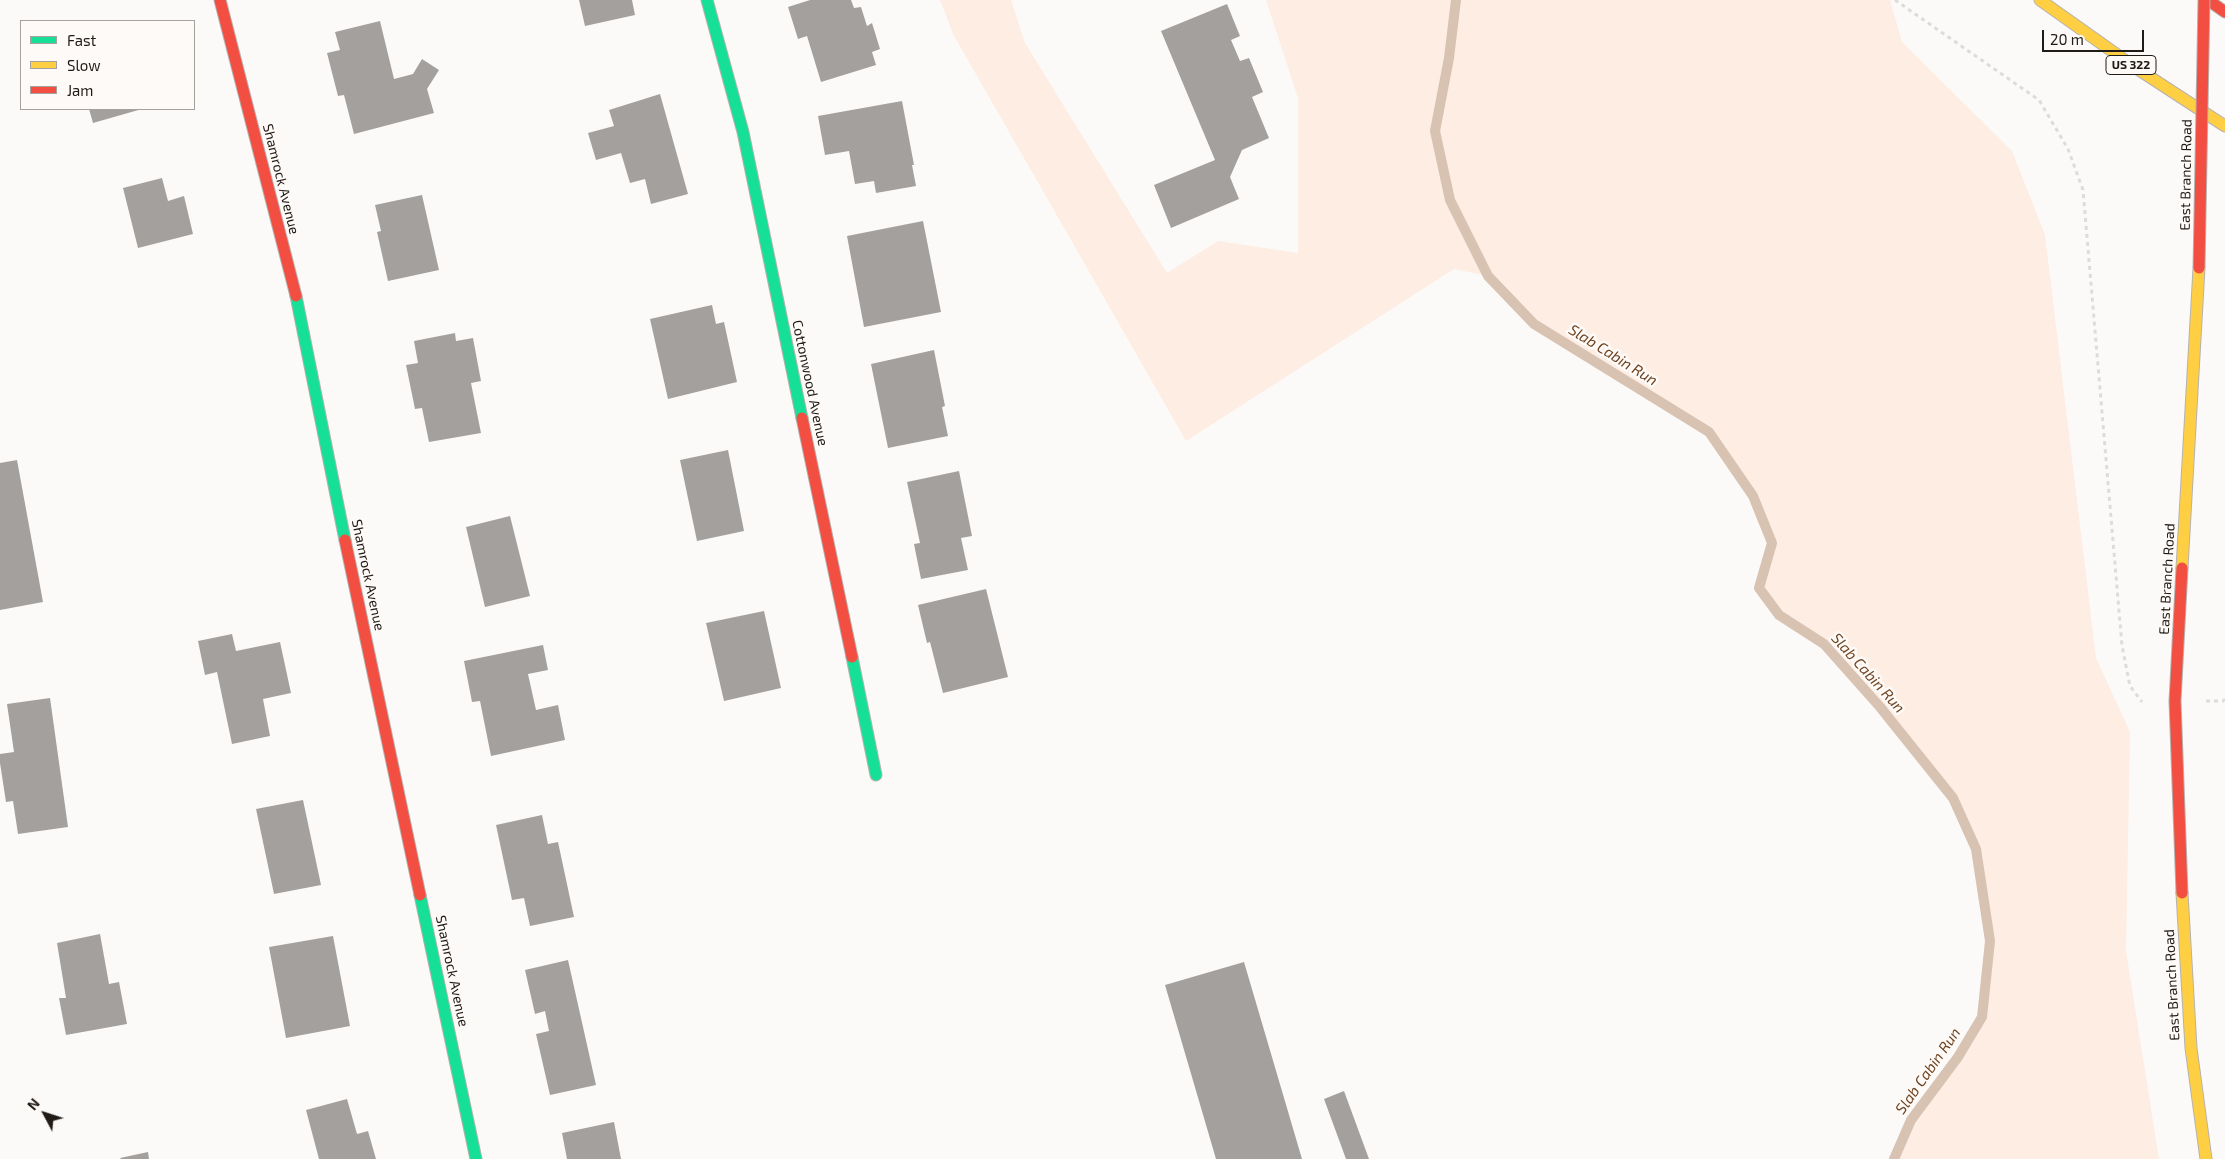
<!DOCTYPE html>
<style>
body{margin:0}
#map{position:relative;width:2225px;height:1159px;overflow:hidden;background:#fcfaf8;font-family:"Exo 2",sans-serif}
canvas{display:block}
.legend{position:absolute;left:20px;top:20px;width:175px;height:90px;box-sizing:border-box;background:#fdfaf7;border:1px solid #a5a19d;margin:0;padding:6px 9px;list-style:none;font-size:15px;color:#211b17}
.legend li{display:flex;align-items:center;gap:10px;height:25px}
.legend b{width:25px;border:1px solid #a5a19d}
.north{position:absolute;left:20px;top:1089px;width:50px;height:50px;-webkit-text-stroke:4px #fdfaf7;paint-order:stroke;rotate:310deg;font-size:14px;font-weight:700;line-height:20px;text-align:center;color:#211b17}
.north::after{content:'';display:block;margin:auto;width:18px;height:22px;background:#211b17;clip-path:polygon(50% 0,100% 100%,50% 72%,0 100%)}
.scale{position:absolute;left:2042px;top:30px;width:102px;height:22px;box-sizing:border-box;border:2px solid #211b17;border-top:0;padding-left:6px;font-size:15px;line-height:18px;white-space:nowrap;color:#211b17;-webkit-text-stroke:4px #fdfaf7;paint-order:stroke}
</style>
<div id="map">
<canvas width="2225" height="1159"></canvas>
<ul class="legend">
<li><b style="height:6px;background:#16e098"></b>Fast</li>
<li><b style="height:6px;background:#ffcf43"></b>Slow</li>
<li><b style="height:6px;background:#f24e42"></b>Jam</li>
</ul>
<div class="north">N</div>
<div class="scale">20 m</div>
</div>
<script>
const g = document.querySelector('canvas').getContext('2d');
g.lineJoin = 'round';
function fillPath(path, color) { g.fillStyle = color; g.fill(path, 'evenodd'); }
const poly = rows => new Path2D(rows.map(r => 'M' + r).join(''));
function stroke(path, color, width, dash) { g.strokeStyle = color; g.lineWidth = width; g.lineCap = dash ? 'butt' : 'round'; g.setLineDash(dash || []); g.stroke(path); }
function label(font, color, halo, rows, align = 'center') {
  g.font = font + ' "Exo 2",sans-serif'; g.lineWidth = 5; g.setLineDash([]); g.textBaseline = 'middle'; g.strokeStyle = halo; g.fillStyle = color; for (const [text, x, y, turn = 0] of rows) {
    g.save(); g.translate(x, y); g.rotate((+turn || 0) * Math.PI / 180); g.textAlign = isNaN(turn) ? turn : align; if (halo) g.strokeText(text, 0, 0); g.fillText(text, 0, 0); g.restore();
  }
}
const green = poly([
 [940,0,1011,0,1025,43,1167,273,1218,241,1298,253,1298,98,1266,0,1890,0,1902,42,2012,151,2045,235,2096,658,2130,732,2126,951,2159,1159,1894,1159,1911,1120,1958,1057,1982,1017,1990,940,1976,849,1953,798,1880,707,1824,644,1779,615,1759,588,1772,542,1753,496,1709,432,1534,324,1488,276,1454,269,1186,441,953,34]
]);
const stream = poly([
 [1456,0,1449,58,1435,131,1450,200,1488,276,1534,324,1709,432,1753,496,1772,543,1759,588,1779,615,1824,644,1880,707,1953,798,1976,849,1990,941,1982,1017,1958,1057,1911,1120,1894,1159]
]);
const building = poly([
 [579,0,632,0,635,15,585,26],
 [810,0,851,0,854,8,861,7,867,26,872,23,880,49,872,52,876,65,821,82,807,36,798,39,788,7],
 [1227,4,1240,36,1231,40,1240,61,1249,58,1263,92,1252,97,1269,138,1242,150,1230,177,1239,199,1171,228,1154,185,1215,160,1161,31],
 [380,21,394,79,413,74,422,59,439,70,427,89,434,113,354,134,344,95,338,96,327,53,340,50,335,32],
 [660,94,688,194,651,204,645,179,630,183,621,153,596,160,588,133,614,126,609,110],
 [902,101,914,165,912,165,916,186,876,193,874,181,855,184,849,151,825,155,818,116],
 [89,109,142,109,93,123],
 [162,178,168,201,184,196,193,234,138,248,123,188],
 [422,195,439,270,388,281,377,232,381,231,375,205],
 [923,221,941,312,864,327,847,236],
 [712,305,716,324,724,322,737,382,668,399,650,319],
 [455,333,456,341,473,338,481,381,471,383,481,433,429,442,422,408,415,409,406,365,418,363,414,341],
 [934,350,945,406,942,407,948,436,888,448,871,364],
 [728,450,744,531,697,541,680,460],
 [17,460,43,602,0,610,0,463],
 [959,471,972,536,961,538,968,570,921,579,914,544,920,543,907,482],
 [510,516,530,596,485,607,466,527],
 [986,589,1008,677,943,693,930,642,927,643,918,605],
 [764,611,781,688,724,701,706,623],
 [232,634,236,651,280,642,291,693,263,699,270,736,232,744,217,672,205,675,198,641],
 [543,645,548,670,528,674,536,710,558,705,565,740,491,756,480,701,472,702,464,661],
 [50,698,68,827,18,834,13,801,6,802,0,763,0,754,14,752,7,704],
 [303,800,321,885,274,894,256,809],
 [542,815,548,844,558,842,574,917,530,926,524,898,512,900,496,825],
 [100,934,109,984,119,982,127,1024,66,1035,59,998,66,998,57,943],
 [333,936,350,1026,286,1038,269,947],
 [568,960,596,1085,550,1095,536,1034,549,1031,545,1011,535,1014,525,970],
 [1244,962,1302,1159,1216,1159,1165,985],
 [1344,1091,1369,1159,1346,1159,1324,1099],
 [347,1099,357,1134,368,1131,376,1159,319,1159,306,1110],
 [614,1122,621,1159,567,1159,562,1133],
 [148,1152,149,1159,121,1159,120,1158]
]);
const path = poly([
 [1895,0,2039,100,2068,149,2083,190,2122,646,2130,686,2142,702],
 [2206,701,2223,701,2225,699]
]);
const fast = poly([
 [707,0,743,132,802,418],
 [296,296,345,540],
 [852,657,876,775],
 [420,895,476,1159]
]);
const slow = poly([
 [2040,0,2133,66,2225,126],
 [2182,568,2199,268],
 [2182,893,2191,1048,2206,1159]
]);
const jam = poly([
 [220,0,296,296],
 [2208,0,2225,12],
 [802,418,852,657],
 [345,540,420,895],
 [2182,893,2175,701,2182,568]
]);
const jamBridge = poly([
 [2199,268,2204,0]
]);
const shields = [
 [2131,65,50]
];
const shieldNames = [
 ["US 322",2131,65]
];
const streetNames = [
 ["East Branch Road",2186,175,-89],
 ["Shamrock Avenue",281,179,76],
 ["Cottonwood Avenue",810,383,78],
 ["Shamrock Avenue",368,575,78],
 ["East Branch Road",2167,579,-87],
 ["Shamrock Avenue",452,971,78],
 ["East Branch Road",2172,985,-93]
];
const waterNames = [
 ["Slab Cabin Run",1613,355,32],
 ["Slab Cabin Run",1868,673,48],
 ["Slab Cabin Run",1928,1071,-55]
];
fillPath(green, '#fdede3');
stroke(stream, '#d8c2b2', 10);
fillPath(building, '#a4a09e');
stroke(fast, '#b6b2af', 13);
stroke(slow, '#b6b2af', 13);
stroke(jam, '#b6b2af', 13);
stroke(path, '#dddcdb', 3, [4, 4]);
stroke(fast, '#16e098', 11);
stroke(slow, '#ffcf43', 11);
stroke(jam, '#f24e42', 11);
stroke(jamBridge, '#b6b2af', 13, []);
stroke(jamBridge, '#f24e42', 11);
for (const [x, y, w] of shields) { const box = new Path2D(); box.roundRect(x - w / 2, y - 9.5, w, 19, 4); g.fillStyle = '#fdfaf7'; g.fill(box); stroke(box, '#211b17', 1); }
label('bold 12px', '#211b17', null, shieldNames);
label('14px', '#211b17', '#fdfaf7', streetNames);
label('italic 15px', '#6f4321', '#fdfaf7', waterNames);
</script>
